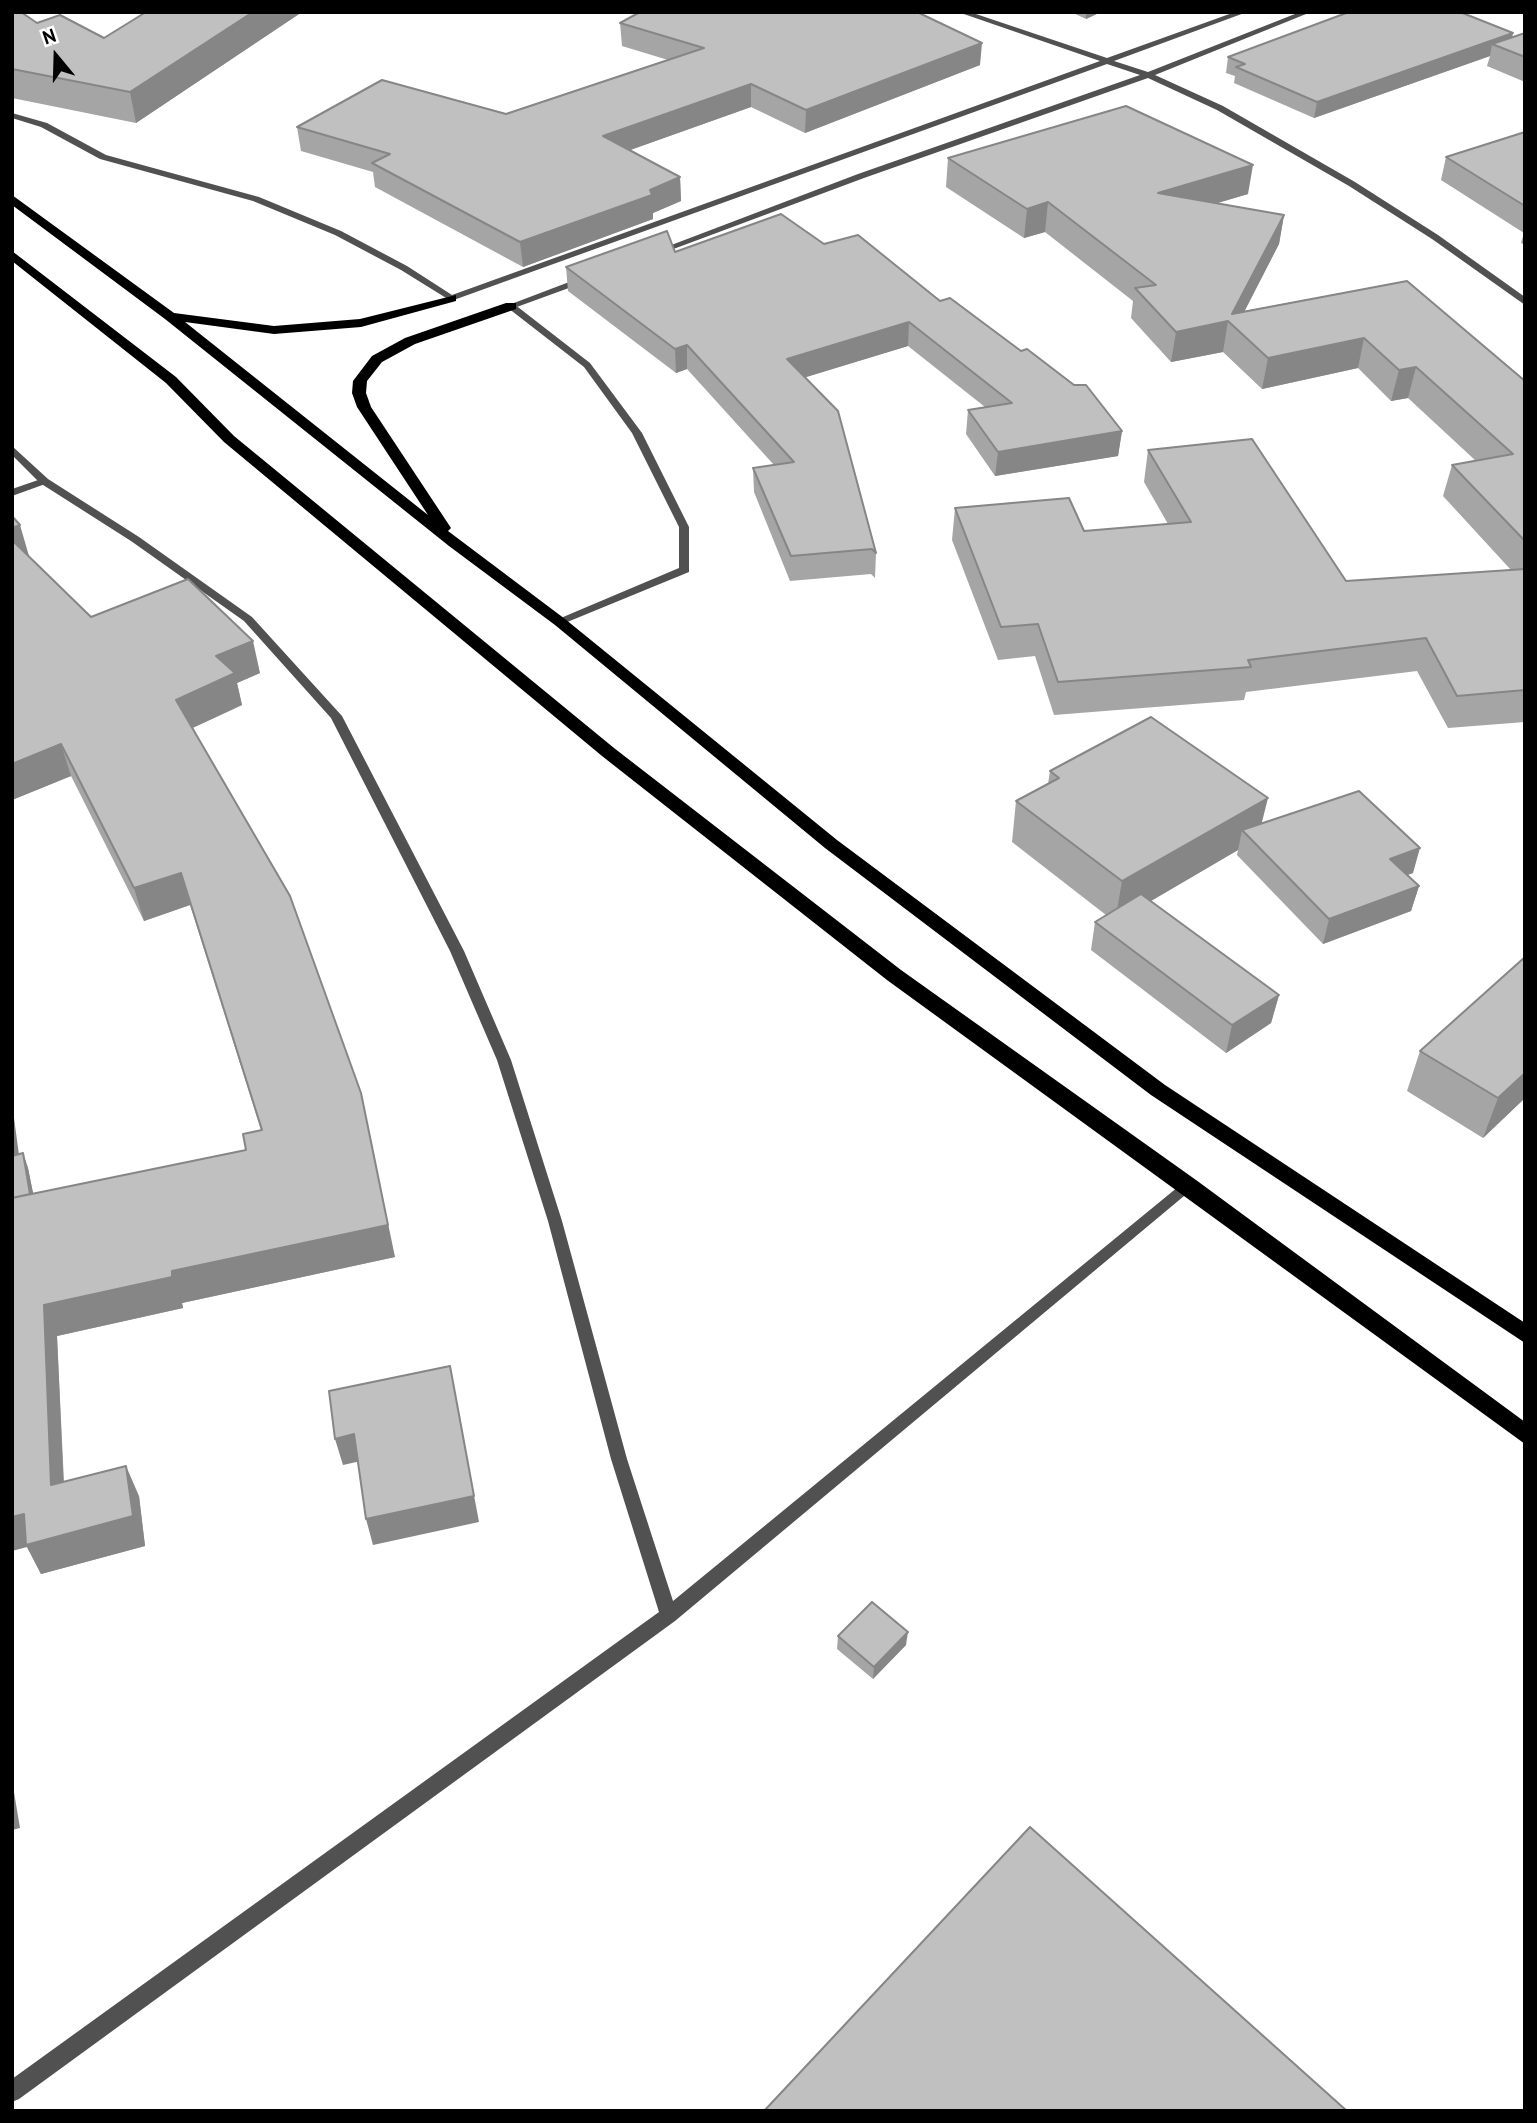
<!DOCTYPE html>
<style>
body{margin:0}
#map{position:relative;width:1537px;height:2123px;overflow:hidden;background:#fff;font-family:"PT Sans",sans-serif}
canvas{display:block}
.frame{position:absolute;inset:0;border:14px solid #000;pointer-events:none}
.north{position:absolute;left:21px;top:21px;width:70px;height:70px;-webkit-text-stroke:5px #fff;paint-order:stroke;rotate:341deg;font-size:19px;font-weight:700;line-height:28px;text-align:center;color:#000}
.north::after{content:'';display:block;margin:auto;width:24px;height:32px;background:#000;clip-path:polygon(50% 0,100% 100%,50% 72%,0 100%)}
</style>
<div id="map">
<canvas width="1537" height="2123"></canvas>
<div class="frame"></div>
<div class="north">N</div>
</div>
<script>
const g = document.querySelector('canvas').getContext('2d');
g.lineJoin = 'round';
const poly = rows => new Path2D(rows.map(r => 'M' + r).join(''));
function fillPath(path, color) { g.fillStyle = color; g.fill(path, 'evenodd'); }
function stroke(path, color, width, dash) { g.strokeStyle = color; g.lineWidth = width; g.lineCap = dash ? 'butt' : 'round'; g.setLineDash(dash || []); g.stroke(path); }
const service = poly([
 [508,304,514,304,590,363,642,433,689,527,689,572,560,625,554,622,556,620,679,568,679,527,632,433,584,367,508,308,508,304],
 [44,478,48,479,48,483,12,496,12,489,44,478]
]);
const minor = poly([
 [958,12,970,12,1107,58,1235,12,1247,12,1114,61,1148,72,1300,12,1311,12,1155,75,1223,106,1355,182,1438,235,1525,297,1525,305,1432,239,1349,186,1217,110,1148,78,864,178,660,254,653,252,858,174,1140,75,1107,64,451,301,401,270,335,235,253,201,100,159,41,127,12,118,12,113,47,123,106,155,259,197,341,231,407,266,452,295,1100,61,958,12],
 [585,276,590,279,588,281,514,308,506,306,585,276],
 [12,446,48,479,139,537,252,617,342,716,464,951,511,1060,562,1221,627,1459,673,1601,1184,1182,1194,1182,1196,1186,675,1621,19,2099,12,2102,12,2079,659,1612,611,1459,548,1221,497,1060,450,951,331,718,244,621,131,541,40,483,12,455,12,446]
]);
const trunk = poly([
 [12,195,174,313,274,326,360,319,456,295,456,301,361,327,274,334,185,322,428,515,357,407,352,393,353,381,372,356,405,338,506,303,516,303,516,309,415,344,382,362,367,381,366,393,371,407,451,528,448,531,565,619,837,840,1165,1085,1525,1323,1525,1343,1151,1095,825,848,555,625,449,546,165,319,12,205,12,195],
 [12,251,176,377,234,436,614,748,901,970,1196,1180,1525,1422,1525,1444,887,980,602,756,224,442,166,383,12,261,12,251]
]);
const wall = poly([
 [12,12,37,23,104,38,146,12,302,12,136,123,12,98],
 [1071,12,1101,12,1086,19],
 [620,23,980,65,805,133,751,107,630,150,680,177,681,201,653,213,653,219,523,267,375,187,373,172,301,151,297,127,506,114,668,60,622,46],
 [1513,33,1512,37,1525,33,1525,82,1487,66,1490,56,1314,118,1234,83,1235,76,1226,73,1228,57],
 [1525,132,1525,245,1521,243,1524,233,1441,180,1446,157],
 [948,158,1248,194,1217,203,1284,215,1279,244,1244,311,1407,281,1525,381,1525,722,1448,728,1417,671,1246,692,1244,700,1054,715,1035,656,998,660,952,540,955,508,1084,531,1168,524,1144,482,1148,450,1346,581,1511,570,1443,496,1452,465,1476,461,1408,398,1391,401,1358,368,1262,389,1223,352,1171,362,1131,318,1133,301,1045,232,1024,238,946,187],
 [824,244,940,301,1122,431,1118,456,995,476,966,434,968,410,985,407,908,346,805,377,876,553,875,578,871,574,790,581,754,492,753,468,774,465,687,369,676,373,568,291,566,267,675,252],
 [12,516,29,556,91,617,260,673,237,683,242,705,192,728,395,1257,182,1303,183,1308,57,1336,64,1482,139,1496,145,1546,41,1574,27,1547,19,1154,23,1153,28,1168,33,1194,246,1150,261,1130,190,905,144,921,71,776,12,800],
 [1050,771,1262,824,1413,873,1407,875,1419,886,1411,911,1323,944,1237,855,1238,850,1151,901,1279,995,1271,1023,1226,1053,1091,950,1095,922,1106,915,1012,842,1016,801,1048,784],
 [1525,957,1525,1098,1483,1138,1407,1091,1420,1051],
 [838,1636,906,1645,873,1679,837,1649]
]);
const shadedWall = poly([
 [253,12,302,12,136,123,130,92],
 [1086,12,1101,12,1086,19],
 [1513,33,1509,49,1492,44,1490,56,1314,118,1317,102],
 [982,43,980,65,805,133,806,110],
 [751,84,751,107,605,159,603,136],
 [1253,165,1248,194,1154,222,1158,193],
 [680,177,681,201,653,213,653,219,523,267,520,242,650,190],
 [1048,202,1045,232,1024,238,1027,209],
 [1284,215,1279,244,1236,328,1232,314],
 [1228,321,1223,352,1171,362,1176,332],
 [909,322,908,346,787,383,787,359],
 [1364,338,1358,368,1262,389,1268,358],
 [687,345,687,369,676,373,675,349],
 [1416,367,1408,398,1391,401,1399,370],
 [1122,431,1118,456,995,476,998,452],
 [20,525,29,556,12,560,12,528],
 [253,641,260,673,237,683,242,705,184,732,176,700,216,656],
 [61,744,71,776,12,800,12,764],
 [1268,798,1258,838,1242,830,1238,850,1115,922,1122,881],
 [1420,848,1413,873,1383,884,1390,859],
 [181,873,190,905,144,921,134,888],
 [1419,886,1411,911,1323,944,1329,919],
 [1279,995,1271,1023,1226,1053,1232,1025],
 [1525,1073,1525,1098,1483,1138,1498,1098],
 [361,1093,395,1257,182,1303,183,1308,57,1336,65,1515,51,1485,44,1305,172,1271],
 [12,1103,19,1155,12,1156],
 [23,1153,28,1168,37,1212,12,1219],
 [450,1366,479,1522,373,1545,366,1519],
 [354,1434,361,1461,343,1465,335,1439],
 [126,1466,139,1496,145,1546,41,1574,27,1547,12,1551,12,1517],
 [908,1632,906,1645,873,1679,874,1667],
 [12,1780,20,1828,12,1830]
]);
const building = poly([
 [12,12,21,12,37,23,60,15,104,38,146,12,253,12,130,92,12,69,12,12],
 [640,12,917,12,982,43,806,110,751,84,603,136,680,177,650,190,652,195,520,242,372,163,390,154,297,127,382,80,506,114,704,48,620,23,640,12],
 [1349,12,1460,12,1513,33,1317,102,1236,67,1245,64,1228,57,1349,12],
 [1525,33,1525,57,1492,44,1525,33],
 [1126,106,1253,165,1158,193,1284,215,1232,314,1407,281,1525,381,1525,541,1452,465,1513,454,1416,367,1399,370,1364,338,1268,358,1228,321,1176,332,1135,288,1156,285,1048,202,1027,209,948,158,1126,106],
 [1525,132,1525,206,1446,157,1525,132],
 [781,214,824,244,858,235,940,301,950,298,1021,351,1027,349,1074,385,1086,385,1122,431,998,452,968,410,1012,403,909,322,787,359,838,411,876,553,872,549,791,556,753,468,794,462,687,345,675,349,566,267,667,231,675,252,781,214],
 [1252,439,1346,581,1525,569,1525,690,1457,696,1426,638,1248,660,1251,667,1058,682,1038,624,1001,627,955,508,1069,498,1084,531,1191,522,1148,450,1252,439],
 [12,516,20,525,12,528,12,516],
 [12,540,91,617,188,579,253,641,216,656,235,673,176,700,290,896,361,1093,388,1225,172,1271,172,1277,44,1305,51,1485,126,1466,133,1516,26,1545,24,1514,12,1517,12,1198,246,1150,243,1134,262,1130,181,873,134,888,61,744,12,764,12,540],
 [1151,717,1268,798,1122,881,1016,801,1059,778,1050,771,1151,717],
 [1359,791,1420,848,1390,859,1419,886,1329,919,1242,830,1359,791],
 [1141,894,1279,995,1232,1025,1095,922,1141,894],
 [1525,957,1525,1073,1498,1098,1420,1051,1525,957],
 [23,1153,30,1194,12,1198,12,1156,23,1153],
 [450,1366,474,1496,366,1519,354,1434,335,1439,329,1391,450,1366],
 [872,1602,908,1632,874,1667,838,1636,872,1602],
 [1030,1827,1347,2111,764,2111,1030,1827]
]);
fillPath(service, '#515151');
fillPath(minor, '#515151');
fillPath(trunk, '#000');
fillPath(wall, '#a5a5a5');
fillPath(shadedWall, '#868686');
fillPath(building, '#c0c0c0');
stroke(building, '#868686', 2);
</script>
